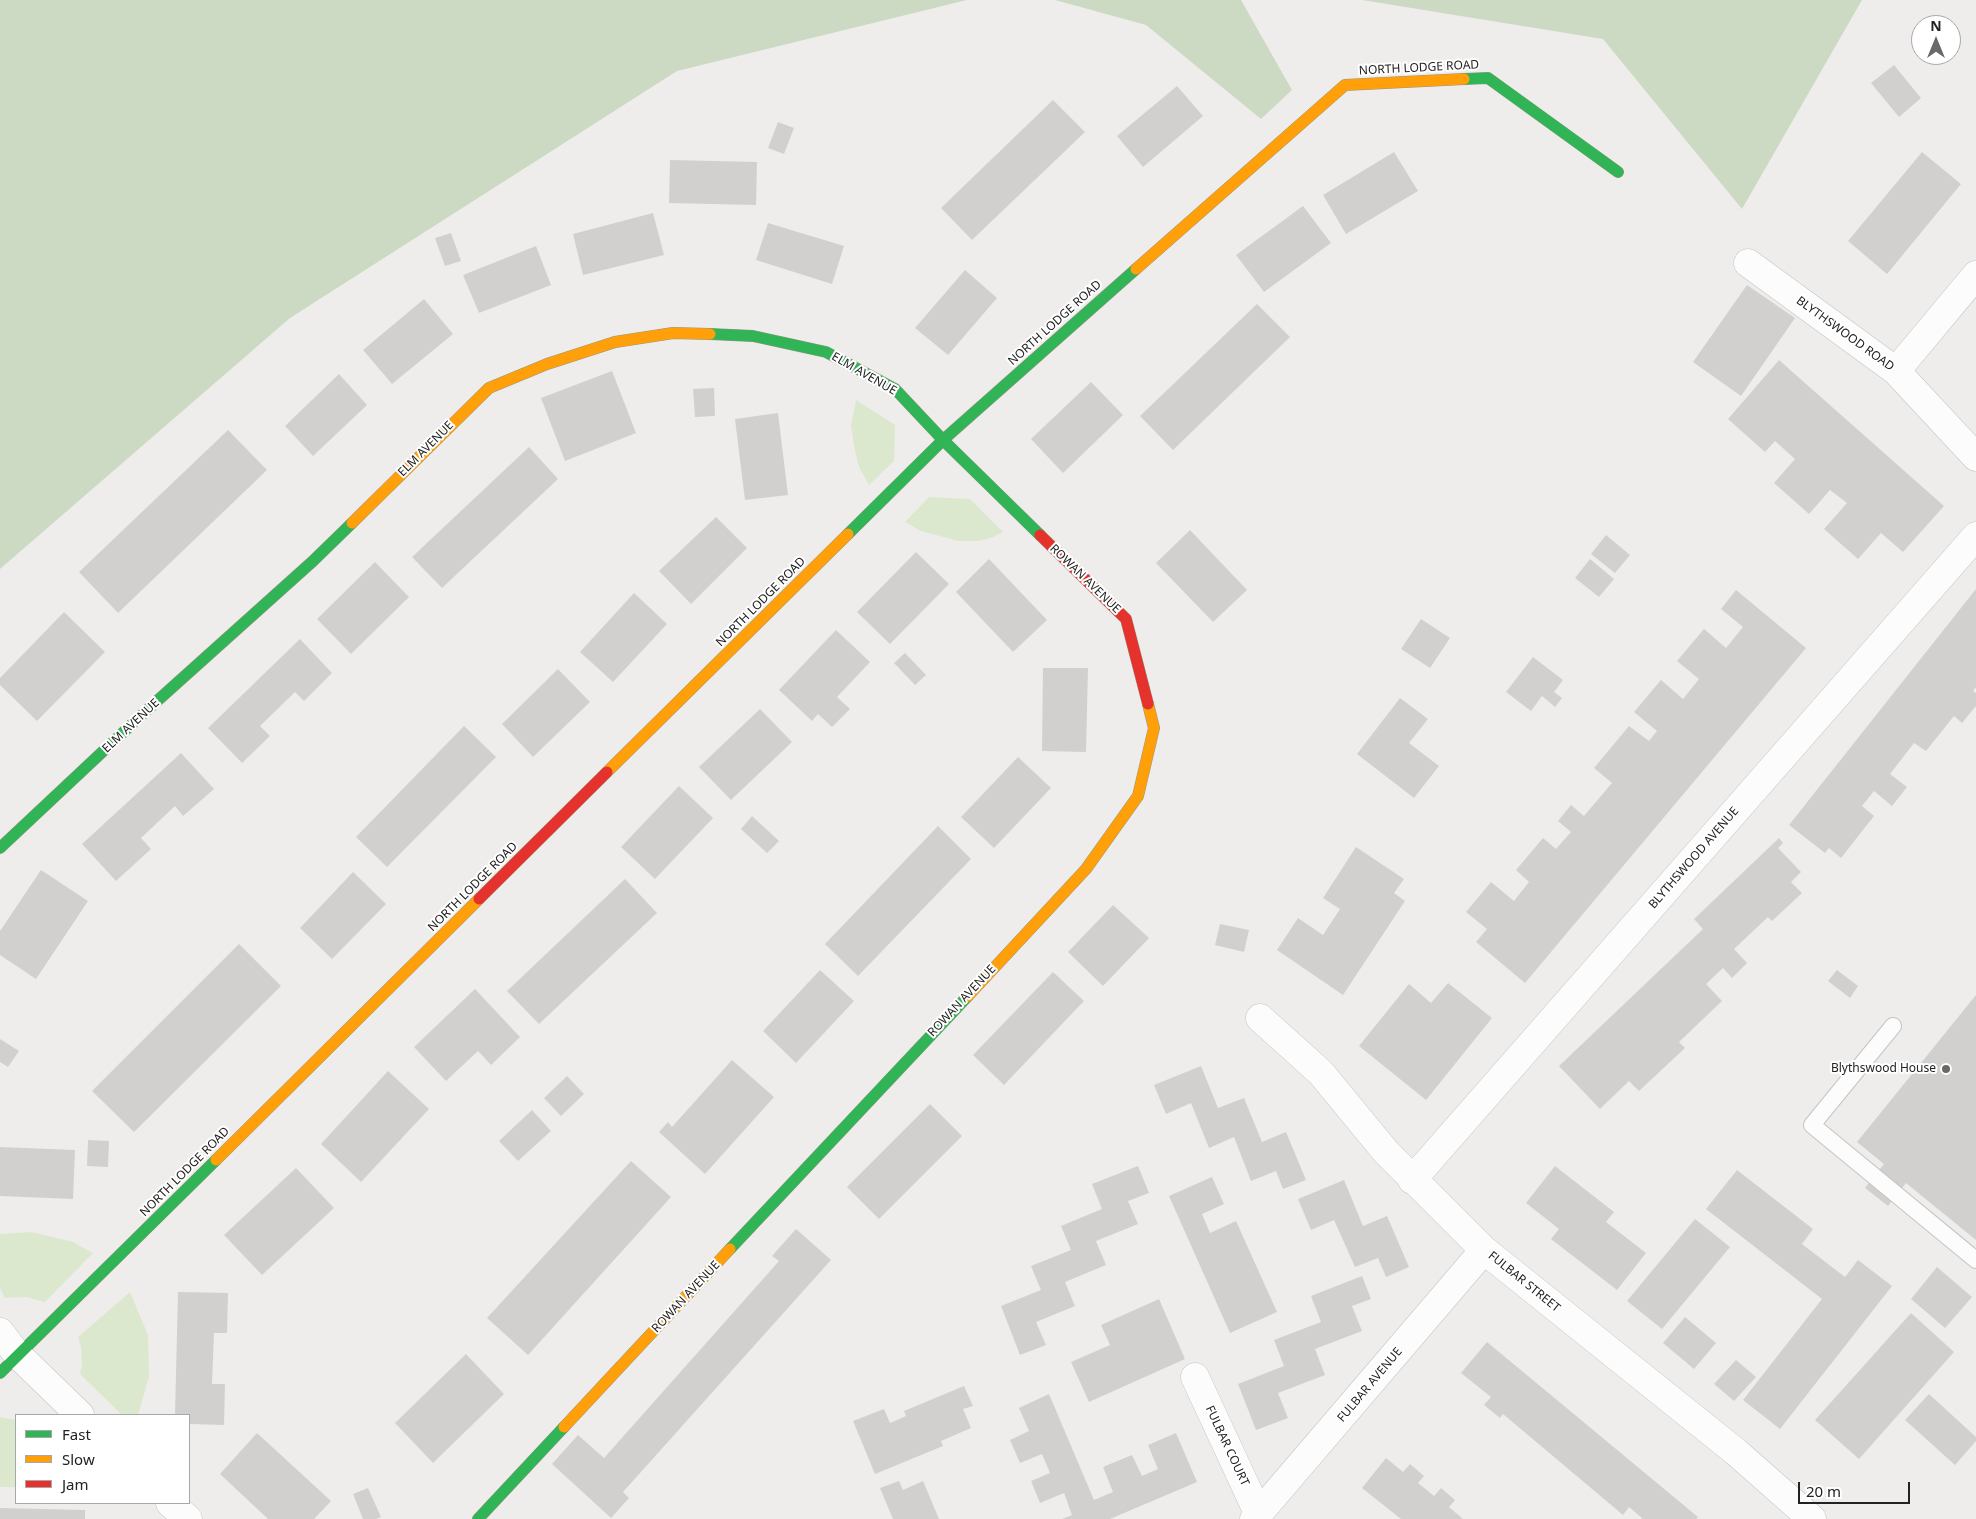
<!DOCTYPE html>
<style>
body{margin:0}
#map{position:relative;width:1976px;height:1519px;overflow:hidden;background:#efedeb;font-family:"Noto Sans",sans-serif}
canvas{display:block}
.legend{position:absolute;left:15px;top:1414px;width:175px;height:90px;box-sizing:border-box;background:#fff;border:1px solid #a7a7a7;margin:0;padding:6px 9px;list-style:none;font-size:15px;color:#222}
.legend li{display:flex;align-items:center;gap:10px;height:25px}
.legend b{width:25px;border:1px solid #a7a7a7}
.north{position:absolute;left:1911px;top:15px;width:50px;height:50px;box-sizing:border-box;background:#fff;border:1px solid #a7a7a7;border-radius:50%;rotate:0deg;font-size:14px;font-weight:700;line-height:20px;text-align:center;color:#222}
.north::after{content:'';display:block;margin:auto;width:18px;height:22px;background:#6a6968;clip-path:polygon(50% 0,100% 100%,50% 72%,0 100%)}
.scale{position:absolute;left:1798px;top:1482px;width:112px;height:22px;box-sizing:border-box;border:2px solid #222;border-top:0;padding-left:6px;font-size:15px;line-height:18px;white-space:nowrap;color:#222;-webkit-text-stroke:4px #fff;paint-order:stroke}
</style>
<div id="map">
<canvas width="1976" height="1519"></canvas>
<ul class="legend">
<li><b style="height:6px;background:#30b455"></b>Fast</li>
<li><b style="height:6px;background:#ff9f0a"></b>Slow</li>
<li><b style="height:6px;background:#e5322d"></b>Jam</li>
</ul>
<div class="north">N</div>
<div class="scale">20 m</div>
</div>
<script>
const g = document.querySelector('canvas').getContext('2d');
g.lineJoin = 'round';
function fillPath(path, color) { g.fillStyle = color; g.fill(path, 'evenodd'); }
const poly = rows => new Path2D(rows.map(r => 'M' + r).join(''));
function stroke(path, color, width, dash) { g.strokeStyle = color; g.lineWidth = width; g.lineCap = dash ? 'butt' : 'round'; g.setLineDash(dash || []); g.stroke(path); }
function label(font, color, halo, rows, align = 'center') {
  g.font = font + ' "Noto Sans",sans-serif'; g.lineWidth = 4; g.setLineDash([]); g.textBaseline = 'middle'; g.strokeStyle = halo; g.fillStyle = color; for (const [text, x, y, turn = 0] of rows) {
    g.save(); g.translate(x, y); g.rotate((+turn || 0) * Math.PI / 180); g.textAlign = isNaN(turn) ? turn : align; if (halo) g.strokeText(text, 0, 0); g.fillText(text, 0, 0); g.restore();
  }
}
const grass = poly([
 [856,400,895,425,894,461,869,485,859,467,854,447,851,425],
 [929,497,970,499,1003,532,993,537,979,541,958,541,921,531,905,522],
 [32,1232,73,1242,93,1253,45,1302,26,1297,5,1298,0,1288,0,1234],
 [130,1292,148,1335,149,1376,138,1415,122,1415,80,1374,82,1366,81,1347,78,1337],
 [0,1417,16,1420,16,1487,0,1487]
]);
const forest = poly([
 [0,0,967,0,677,71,290,318,0,569],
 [1055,0,1241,0,1292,90,1261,119,1146,25],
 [1362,0,1862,0,1742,209,1603,39]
]);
const building = poly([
 [1894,65,1921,98,1899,117,1871,83],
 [1177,86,1203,116,1143,167,1117,136],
 [1053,100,1085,132,972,240,941,208],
 [778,122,794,128,784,154,768,148],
 [1394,152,1418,191,1346,234,1323,195],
 [1922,152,1961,184,1887,274,1848,241],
 [670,160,757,162,756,205,669,203],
 [1303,206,1331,243,1264,292,1236,255],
 [653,213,664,255,583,275,573,234],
 [768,223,844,246,832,284,756,260],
 [451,233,461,261,445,266,435,238],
 [536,246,551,285,479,313,463,275],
 [965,270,997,298,948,355,915,328],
 [1747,285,1795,318,1741,396,1693,362],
 [424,299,453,334,392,384,363,350],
 [1257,304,1290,337,1173,450,1140,416],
 [1779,360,1944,506,1903,552,1881,533,1858,559,1824,529,1847,503,1830,490,1809,514,1774,483,1795,459,1775,441,1765,452,1728,419],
 [612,371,636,433,565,461,541,398],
 [339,374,367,405,313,456,285,426],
 [1091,382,1123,415,1063,473,1031,439],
 [714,388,715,416,695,417,693,389],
 [778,413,788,495,745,500,735,419],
 [228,430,267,470,118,613,79,572],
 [529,447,558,479,442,588,412,557],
 [716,517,747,548,691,604,659,571],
 [1190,530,1247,590,1213,622,1156,563],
 [1606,535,1630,555,1615,573,1591,554],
 [916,552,949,584,890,644,857,612],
 [989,559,1047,620,1013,652,956,592],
 [1590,559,1614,579,1599,597,1575,578],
 [375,562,409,597,351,654,317,619],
 [1976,589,1976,687,1973,691,1976,693,1976,706,1962,723,1954,716,1926,751,1914,743,1890,774,1907,787,1892,806,1874,791,1862,806,1874,816,1841,858,1829,848,1825,853,1789,825],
 [1736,590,1806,648,1525,983,1476,942,1487,929,1466,912,1491,882,1514,901,1529,882,1516,870,1543,838,1556,849,1571,832,1558,821,1571,805,1584,816,1612,783,1594,768,1629,726,1649,741,1657,731,1634,712,1661,680,1683,699,1699,679,1677,661,1704,629,1726,648,1743,627,1721,609],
 [634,593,667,624,613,682,580,652],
 [64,612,105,652,37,721,0,685,0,678],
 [1421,619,1450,638,1430,668,1401,649],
 [836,630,870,662,837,697,850,709,832,727,818,714,812,721,779,690],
 [300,639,332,673,304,701,295,692,260,726,270,736,242,763,208,728],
 [905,653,926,675,915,685,894,663],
 [1533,657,1563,680,1554,692,1562,698,1555,707,1542,696,1531,711,1506,692],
 [1043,668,1088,668,1086,752,1042,751],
 [558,669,590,702,533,757,502,724],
 [1400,698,1428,719,1409,743,1439,766,1414,798,1357,754],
 [760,709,792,742,731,800,699,767],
 [464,726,496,757,387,867,356,837],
 [181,753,214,789,183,816,175,806,141,838,151,849,116,881,82,844],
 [1018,757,1051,788,994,848,961,817],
 [679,786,713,818,655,879,621,847],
 [752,816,779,841,767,853,741,829],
 [938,826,971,859,858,976,825,944],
 [1779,838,1783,843,1778,848,1801,872,1791,882,1802,893,1772,921,1768,917,1734,949,1747,963,1732,978,1723,968,1706,984,1722,1001,1679,1042,1685,1048,1639,1091,1629,1081,1600,1109,1559,1066,1703,929,1694,919],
 [1356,847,1404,879,1394,893,1405,901,1343,995,1277,950,1298,918,1323,935,1340,909,1323,898],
 [41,870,88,901,36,979,0,955,0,931],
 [353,872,386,904,332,959,300,928],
 [625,879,657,913,539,1024,507,991],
 [1113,905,1149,938,1103,986,1068,952],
 [1220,924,1249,930,1244,952,1215,945],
 [239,944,281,986,134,1132,92,1091],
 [820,970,854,1001,796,1063,763,1031],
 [1837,970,1858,986,1850,998,1828,981],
 [1053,972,1084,1001,1004,1085,973,1055],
 [1448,983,1492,1018,1426,1100,1359,1046,1409,984,1431,1003],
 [475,989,520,1037,491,1065,478,1051,446,1081,414,1047],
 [1976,995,1976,1240,1906,1183,1888,1206,1865,1188,1884,1164,1857,1142],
 [0,1039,19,1051,8,1067,0,1062],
 [732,1060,774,1097,705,1174,659,1132,668,1122,672,1127],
 [1201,1066,1218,1108,1244,1098,1262,1142,1286,1132,1306,1180,1283,1189,1276,1171,1251,1181,1234,1137,1209,1148,1191,1103,1166,1114,1154,1085],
 [388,1071,429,1109,361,1182,321,1144],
 [567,1076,584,1094,561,1116,544,1098],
 [930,1104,962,1136,879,1219,847,1187],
 [532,1110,551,1131,518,1161,499,1141],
 [88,1140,109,1141,108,1167,87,1166],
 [0,1147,75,1150,73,1199,0,1196],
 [631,1161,671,1197,528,1355,487,1318],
 [1138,1166,1149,1193,1128,1201,1138,1224,1096,1241,1106,1265,1065,1282,1075,1306,1036,1322,1046,1345,1020,1355,1001,1306,1041,1290,1031,1266,1071,1250,1061,1226,1102,1209,1092,1184],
 [1555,1166,1614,1212,1606,1222,1646,1253,1617,1290,1551,1239,1559,1229,1526,1203],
 [296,1168,334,1208,262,1275,224,1235],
 [1737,1170,1813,1229,1802,1244,1845,1277,1858,1260,1892,1286,1780,1429,1743,1400,1822,1299,1706,1209],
 [1212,1177,1224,1204,1202,1214,1210,1233,1236,1221,1277,1312,1230,1333,1169,1196],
 [1344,1180,1363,1226,1387,1216,1409,1267,1386,1277,1378,1258,1355,1267,1334,1220,1311,1230,1298,1199],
 [1695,1219,1730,1247,1662,1329,1627,1301],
 [796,1229,831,1260,623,1492,629,1498,611,1518,552,1464,578,1435,604,1458,779,1261,772,1256],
 [1937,1267,1972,1297,1945,1328,1911,1299],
 [1362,1276,1371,1299,1352,1306,1362,1331,1315,1349,1325,1375,1278,1393,1288,1418,1256,1430,1238,1384,1284,1366,1274,1340,1321,1322,1311,1296],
 [178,1292,228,1293,227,1333,214,1333,212,1384,225,1384,224,1425,189,1424,189,1415,175,1415],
 [1159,1299,1185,1359,1089,1402,1071,1362,1110,1345,1101,1325],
 [1911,1313,1954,1352,1859,1459,1815,1420],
 [1685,1317,1716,1343,1694,1369,1663,1343],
 [1487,1342,1698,1517,1696,1519,1641,1519,1642,1518,1629,1507,1623,1515,1503,1414,1500,1418,1484,1405,1491,1397,1461,1373],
 [466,1354,504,1394,433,1463,395,1423],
 [1736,1360,1756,1377,1734,1401,1714,1384],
 [964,1386,973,1406,963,1409,971,1428,941,1441,943,1446,875,1474,853,1421,884,1409,890,1423,906,1416,904,1411],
 [1049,1394,1094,1500,1113,1492,1103,1467,1132,1455,1142,1476,1158,1469,1148,1445,1176,1433,1197,1482,1110,1519,1062,1519,1072,1515,1064,1493,1040,1503,1031,1481,1050,1473,1042,1454,1020,1463,1010,1440,1029,1431,1019,1408],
 [1929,1394,1976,1437,1976,1441,1955,1465,1905,1420],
 [257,1433,331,1501,314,1519,268,1519,220,1474],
 [1386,1458,1403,1472,1410,1464,1424,1476,1418,1483,1434,1496,1441,1488,1455,1500,1449,1507,1463,1519,1401,1519,1362,1488],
 [899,1481,903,1490,923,1481,939,1519,893,1519,880,1488],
 [368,1488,381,1517,376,1519,363,1519,353,1494],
 [0,1508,85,1510,85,1519,0,1519]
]);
const lane = poly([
 [1893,1026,1812,1125,1976,1260]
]);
const street = poly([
 [1748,263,1896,371,1976,457],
 [1896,371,1976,275],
 [1260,1018,1321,1073,1386,1152,1484,1250,1736,1452,1812,1519],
 [1412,1180,1976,536],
 [0,1332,17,1354,80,1415],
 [1195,1377,1259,1515],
 [170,1503,188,1519],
 [1254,1519,1484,1250]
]);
const fast = poly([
 [1464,79,1488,78,1618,172],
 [710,334,753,336,826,352,895,389,943,440,1040,535],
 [848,534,943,440,1136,269],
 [0,848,147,710,313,561,352,523],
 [730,1249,967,997],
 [0,1373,216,1160],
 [478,1519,564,1427]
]);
const slow = poly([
 [1136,269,1345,85,1464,79],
 [352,523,489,388,547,364,615,342,673,333,710,334],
 [607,772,848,534],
 [967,997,1086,869,1138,796,1154,728,1148,704],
 [216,1160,479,899],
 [564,1427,730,1249]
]);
const jam = poly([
 [1040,535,1126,619,1148,704],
 [479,899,607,772]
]);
const markers = [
 [1946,1069,5,"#6a6968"]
];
const streetNames = [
 ["NORTH LODGE ROAD",1419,68,-3],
 ["NORTH LODGE ROAD",1055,323,-42],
 ["BLYTHSWOOD ROAD",1845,334,36],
 ["ELM AVENUE",864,374,30],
 ["ELM AVENUE",426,449,-45],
 ["ROWAN AVENUE",1085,579,44],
 ["NORTH LODGE ROAD",761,602,-45],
 ["ELM AVENUE",131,726,-43],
 ["BLYTHSWOOD AVENUE",1694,858,-49],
 ["NORTH LODGE ROAD",473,887,-45],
 ["ROWAN AVENUE",962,1001,-47],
 ["NORTH LODGE ROAD",185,1172,-45],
 ["FULBAR STREET",1524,1282,39],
 ["ROWAN AVENUE",686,1297,-47],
 ["FULBAR AVENUE",1370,1385,-50],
 ["FULBAR COURT",1227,1446,65]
];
const poiNames = [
 ["Blythswood House",1936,1069]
];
fillPath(grass, '#dce8ce');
fillPath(forest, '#ccdac3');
fillPath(building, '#d2d0ce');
stroke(lane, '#c5c4c3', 18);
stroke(street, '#c5c4c3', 29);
stroke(fast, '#969784', 12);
stroke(slow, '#969784', 12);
stroke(jam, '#969784', 12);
stroke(lane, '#fdfcfc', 16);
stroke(street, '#fdfcfc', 28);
stroke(fast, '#30b455', 11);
stroke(slow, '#ff9f0a', 11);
stroke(jam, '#e5322d', 11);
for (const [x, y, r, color] of markers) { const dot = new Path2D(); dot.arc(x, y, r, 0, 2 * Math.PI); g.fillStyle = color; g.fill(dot); stroke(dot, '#fff', 2); }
label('12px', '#222', '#fff', streetNames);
label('12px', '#222', '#fff', poiNames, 'right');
</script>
